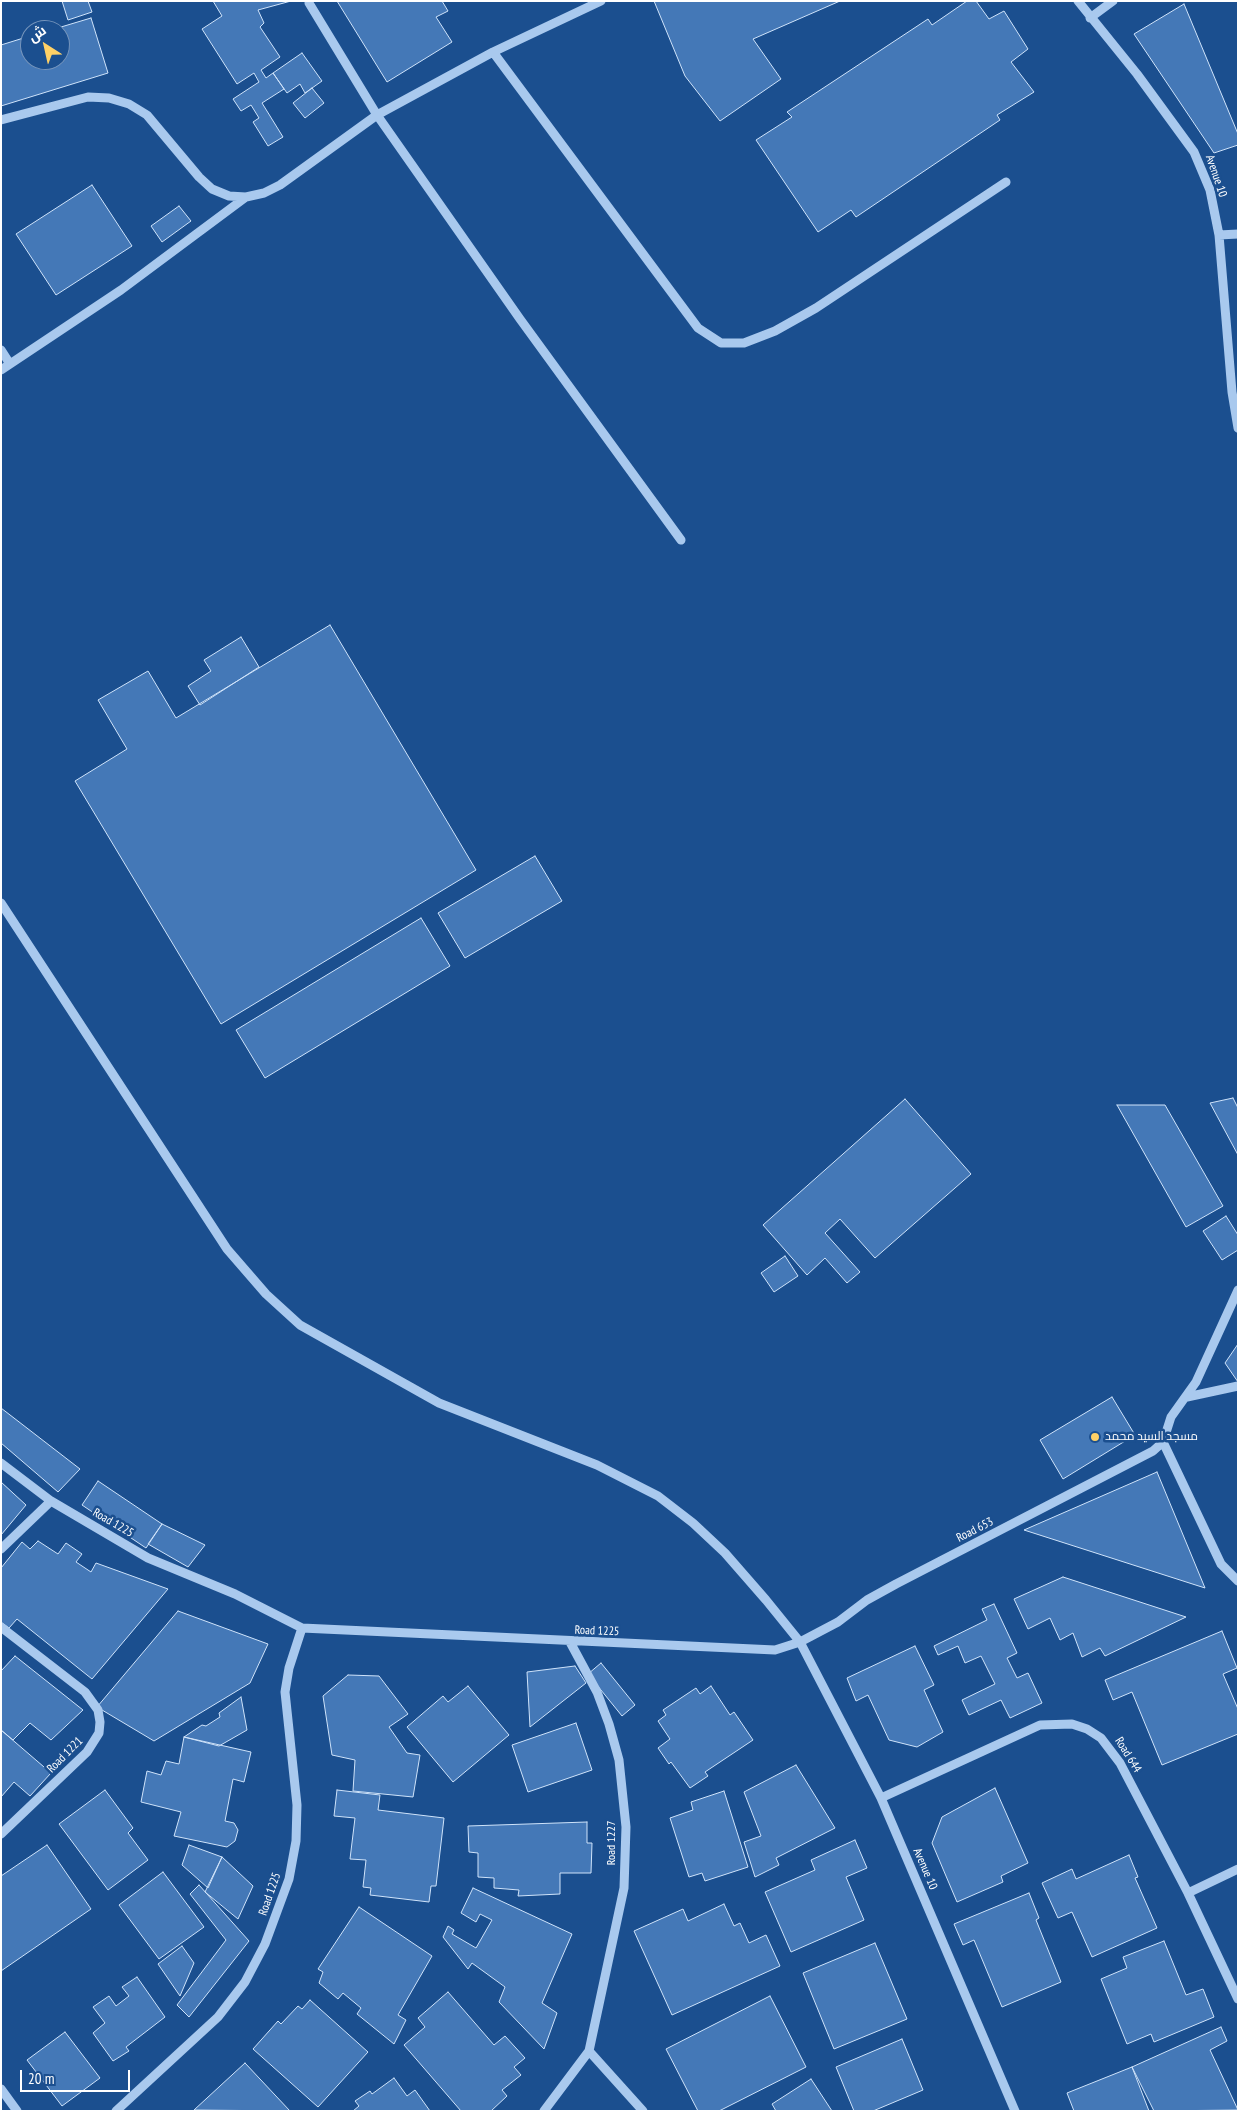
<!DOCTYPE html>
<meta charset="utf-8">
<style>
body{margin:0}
#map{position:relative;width:1239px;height:2112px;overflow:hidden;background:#1b4f8f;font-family:"PT Sans Narrow",Cairo,sans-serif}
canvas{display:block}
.frame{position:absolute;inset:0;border:2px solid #fff;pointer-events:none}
.north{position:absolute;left:20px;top:20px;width:50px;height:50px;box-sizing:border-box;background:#1b4f8f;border:1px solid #7695bc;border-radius:50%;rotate:325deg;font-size:14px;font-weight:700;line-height:20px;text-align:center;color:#fff}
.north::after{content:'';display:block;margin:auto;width:18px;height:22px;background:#ffd166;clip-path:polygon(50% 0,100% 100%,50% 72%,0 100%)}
.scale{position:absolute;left:20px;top:2070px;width:110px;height:22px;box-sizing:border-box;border:2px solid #fff;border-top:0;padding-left:6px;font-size:15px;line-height:18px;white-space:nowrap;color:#fff;-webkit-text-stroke:4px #1b4f8f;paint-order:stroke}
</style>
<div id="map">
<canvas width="1239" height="2112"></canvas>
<div class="frame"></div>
<div class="north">ش</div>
<div class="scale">20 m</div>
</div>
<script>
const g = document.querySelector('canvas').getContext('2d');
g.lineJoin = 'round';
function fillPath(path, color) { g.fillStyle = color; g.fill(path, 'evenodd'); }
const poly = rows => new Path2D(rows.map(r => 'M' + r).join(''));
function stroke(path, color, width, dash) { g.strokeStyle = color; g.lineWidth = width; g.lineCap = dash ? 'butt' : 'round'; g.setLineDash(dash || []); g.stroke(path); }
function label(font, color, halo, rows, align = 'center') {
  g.font = font + ' "PT Sans Narrow",Cairo,sans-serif'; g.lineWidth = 5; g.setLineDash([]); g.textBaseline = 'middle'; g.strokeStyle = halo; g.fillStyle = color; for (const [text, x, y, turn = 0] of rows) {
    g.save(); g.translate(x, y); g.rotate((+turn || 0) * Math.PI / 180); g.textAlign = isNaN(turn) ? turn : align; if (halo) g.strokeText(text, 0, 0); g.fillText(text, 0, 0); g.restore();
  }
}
const building = poly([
 [62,1,88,1,92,12,68,20,62,1],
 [213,1,291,1,258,10,264,23,260,27,280,57,261,70,266,78,273,73,284,89,262,103,283,137,268,146,253,122,259,118,251,105,241,111,233,99,259,82,254,73,237,84,202,29,222,16,213,1],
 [337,1,442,1,448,11,436,17,452,42,387,82,337,1],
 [654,1,840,1,753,39,781,79,720,121,685,76,654,1],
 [967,1,976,1,989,19,1004,11,1028,49,1011,62,1034,92,997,115,1000,120,856,217,851,210,818,232,756,140,792,117,787,112,928,19,932,25,967,1],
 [1184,4,1238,134,1238,145,1214,153,1134,34,1184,4],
 [91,18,108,73,1,106,1,45,30,36,30,60,60,60,60,30,51,30,91,18],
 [302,53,322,81,305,93,300,84,287,93,273,73,302,53],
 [312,88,324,103,305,118,293,103,312,88],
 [92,185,132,246,56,295,16,234,92,185],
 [179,206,191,221,162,242,151,226,179,206],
 [330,625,476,870,221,1024,75,781,127,749,98,700,148,671,176,718,330,625],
 [241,637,259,667,200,705,188,686,211,671,204,660,241,637],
 [535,856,562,901,465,958,438,913,535,856],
 [421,918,450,966,265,1078,236,1030,421,918],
 [1233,1098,1238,1108,1238,1155,1210,1103,1233,1098],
 [905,1099,971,1174,875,1258,840,1219,825,1233,860,1272,847,1283,825,1258,807,1275,763,1225,905,1099],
 [1117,1105,1165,1105,1223,1206,1186,1227,1117,1105],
 [1226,1216,1238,1235,1238,1250,1222,1260,1203,1231,1226,1216],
 [785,1256,798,1276,774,1292,761,1273,785,1256],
 [1238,1344,1238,1382,1225,1363,1238,1344],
 [1112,1397,1135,1435,1063,1479,1040,1440,1112,1397],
 [1,1408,80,1469,58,1492,1,1443,1,1408],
 [1157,1472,1205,1588,1024,1530,1157,1472],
 [98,1481,162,1524,146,1548,82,1505,98,1481],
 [1,1482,26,1505,1,1535,1,1482],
 [162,1524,205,1545,188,1567,148,1544,162,1524],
 [38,1541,58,1554,66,1543,82,1554,76,1562,91,1572,96,1563,168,1589,92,1679,17,1619,9,1628,1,1622,1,1568,22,1542,30,1549,38,1541],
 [1063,1577,1186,1617,1105,1656,1100,1648,1082,1657,1073,1633,1060,1640,1050,1618,1028,1629,1014,1599,1063,1577],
 [994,1604,1017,1653,1007,1658,1017,1678,1028,1673,1042,1703,1010,1718,1001,1700,969,1715,962,1700,995,1684,981,1656,965,1663,958,1646,938,1655,934,1646,987,1620,982,1609,994,1604],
 [178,1611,268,1644,250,1683,154,1741,97,1707,178,1611],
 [1222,1631,1237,1668,1223,1674,1238,1709,1238,1734,1162,1765,1132,1692,1113,1700,1105,1680,1222,1631],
 [915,1646,934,1685,924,1690,943,1732,917,1747,889,1740,868,1695,856,1701,847,1678,915,1646],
 [15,1656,83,1710,51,1740,30,1723,13,1740,1,1730,1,1671,15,1656],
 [601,1663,635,1705,622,1716,588,1674,601,1663],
 [575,1666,586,1683,530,1727,527,1672,575,1666],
 [348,1675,379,1676,408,1714,389,1727,407,1753,420,1755,413,1797,353,1791,355,1760,332,1755,323,1696,348,1675],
 [468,1686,509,1735,453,1782,407,1727,443,1696,448,1702,468,1686],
 [711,1686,730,1715,734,1712,753,1740,705,1772,708,1776,690,1788,671,1762,669,1764,658,1748,670,1739,658,1721,666,1715,663,1710,696,1688,700,1694,711,1686],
 [241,1697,247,1730,219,1746,184,1737,202,1725,206,1726,220,1717,219,1713,241,1697],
 [576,1723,592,1770,528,1792,512,1745,576,1723],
 [1,1730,51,1773,30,1796,14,1782,1,1797,1,1730],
 [184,1737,251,1752,244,1782,233,1779,225,1821,234,1823,238,1830,235,1841,227,1847,174,1836,181,1812,141,1802,147,1771,161,1775,166,1761,179,1764,184,1737],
 [796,1765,835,1828,776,1858,779,1865,755,1877,744,1842,761,1836,744,1792,796,1765],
 [995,1788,1028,1863,1001,1876,1003,1882,957,1902,932,1843,942,1817,995,1788],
 [105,1790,133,1828,128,1833,148,1860,108,1890,59,1824,105,1790],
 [337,1790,380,1795,378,1810,444,1818,436,1886,431,1886,429,1902,370,1895,371,1888,363,1887,366,1860,350,1859,355,1818,334,1816,337,1790],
 [724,1791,748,1867,705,1881,702,1873,689,1877,670,1818,693,1810,691,1802,724,1791],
 [587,1822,587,1843,592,1843,591,1873,560,1873,560,1894,518,1896,519,1890,494,1888,494,1878,478,1877,478,1853,469,1852,468,1826,587,1822],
 [855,1840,867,1868,846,1877,864,1920,791,1952,765,1892,815,1870,811,1860,855,1840],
 [47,1845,91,1909,1,1971,1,1876,47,1845],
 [189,1845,222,1857,208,1888,182,1865,189,1845],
 [1129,1855,1138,1877,1135,1878,1157,1928,1092,1957,1072,1912,1058,1918,1042,1883,1072,1869,1076,1879,1129,1855],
 [222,1857,253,1886,238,1919,205,1892,222,1857],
 [163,1872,204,1927,159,1959,119,1905,163,1872],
 [199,1885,249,1941,189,2017,177,2005,226,1940,190,1894,199,1885],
 [473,1888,572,1934,542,2003,557,2013,544,2049,499,2002,505,1987,472,1963,468,1969,443,1937,448,1926,454,1930,452,1934,476,1948,492,1920,480,1914,476,1922,461,1913,473,1888],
 [1029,1893,1039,1918,1036,1920,1061,1982,1002,2007,974,1940,963,1945,954,1924,1029,1893],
 [724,1904,734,1926,740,1923,749,1943,766,1935,780,1966,672,2015,634,1931,683,1909,688,1921,724,1904],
 [359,1907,432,1956,398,2015,406,2020,394,2044,357,2014,361,2008,343,1993,338,1999,319,1983,323,1972,318,1969,359,1907],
 [1164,1941,1186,1995,1203,1989,1214,2017,1154,2042,1151,2034,1127,2044,1101,1979,1127,1968,1123,1957,1164,1941],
 [875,1943,907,2019,834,2049,803,1973,875,1943],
 [182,1946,194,1963,180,1996,158,1964,182,1946],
 [137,1977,165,2017,126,2047,129,2051,113,2061,93,2033,105,2023,93,2007,109,1996,116,2006,129,1996,122,1987,137,1977],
 [448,1992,494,2045,505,2036,525,2058,514,2067,521,2075,502,2090,507,2096,491,2111,461,2111,404,2045,425,2027,418,2018,448,1992],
 [770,1996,806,2067,719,2111,698,2111,666,2049,770,1996],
 [310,2000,368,2052,318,2107,253,2049,278,2021,281,2024,298,2006,302,2009,310,2000],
 [1221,2027,1227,2041,1210,2050,1238,2110,1154,2111,1132,2067,1221,2027],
 [65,2032,100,2078,62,2106,27,2060,65,2032],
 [902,2039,923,2090,873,2111,854,2111,836,2067,902,2039],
 [245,2063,290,2111,194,2110,245,2063],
 [1132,2067,1149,2111,1074,2111,1067,2093,1132,2067],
 [394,2078,407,2096,415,2090,430,2111,353,2111,359,2106,355,2101,370,2091,372,2094,394,2078],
 [811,2079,832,2111,776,2111,772,2104,811,2079]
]);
const minor = poly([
 [1078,1,1137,74,1194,152,1210,190,1219,235,1232,392,1238,428],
 [309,3,377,115,520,319,681,540],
 [1090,18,1113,1],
 [493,52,698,328,721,343,744,343,775,331,816,308,1006,182],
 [1,120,88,97,109,98,129,104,147,115,199,177,212,189,229,196,246,197,264,193,280,185,377,115,493,52,601,1],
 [1219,235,1238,234],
 [1,350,10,364],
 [1,370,121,290,246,197],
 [1,903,227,1249,266,1294,300,1325,439,1403,597,1465,658,1496,693,1523,725,1553,766,1600,800,1642,881,1798,1015,2111],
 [1187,1397,1238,1386],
 [1163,1442,1221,1564,1238,1581],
 [1,1463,51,1501,148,1558,235,1594,302,1628,775,1650,800,1642,838,1622,867,1600,896,1584,1153,1451,1163,1442,1171,1417,1196,1382,1238,1290],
 [1,1549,51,1501],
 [1,1627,85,1692,98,1710,100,1722,99,1733,87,1752,1,1834],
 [881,1798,1040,1725,1072,1724,1087,1729,1101,1738,1120,1763,1188,1893,1238,1999],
 [1188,1893,1238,1869],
 [589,2051,643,2111],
 [1,2089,17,2111],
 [116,2111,218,2017,245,1982,265,1944,289,1879,296,1841,297,1805,285,1692,289,1668,302,1628],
 [544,2111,589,2051,624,1888,626,1827,619,1760,609,1724,597,1692,570,1642]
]);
const markers = [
 [1095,1437,5,"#ffd166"]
];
const streetNames = [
 ["Avenue 10",1216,176,71],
 ["Road 1225",113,1523,30],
 ["Road 653",975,1530,-27],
 ["Road 1225",597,1631,2],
 ["Road 1221",65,1755,-45],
 ["Road 644",1128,1755,58],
 ["Road 1227",612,1843,-90],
 ["Avenue 10",925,1869,67],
 ["Road 1225",270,1894,-71]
];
const poiNames = [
 ["مسجد السيد محمد",1105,1437]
];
fillPath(building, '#4478b7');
stroke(building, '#cfe3fa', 1);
stroke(minor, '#a9c9ee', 9);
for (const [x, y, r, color] of markers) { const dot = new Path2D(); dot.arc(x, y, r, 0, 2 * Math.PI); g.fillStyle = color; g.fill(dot); stroke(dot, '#1b4f8f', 2); }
label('12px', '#fff', '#1b4f8f', streetNames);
label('12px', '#fff', '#1b4f8f', poiNames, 'left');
</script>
